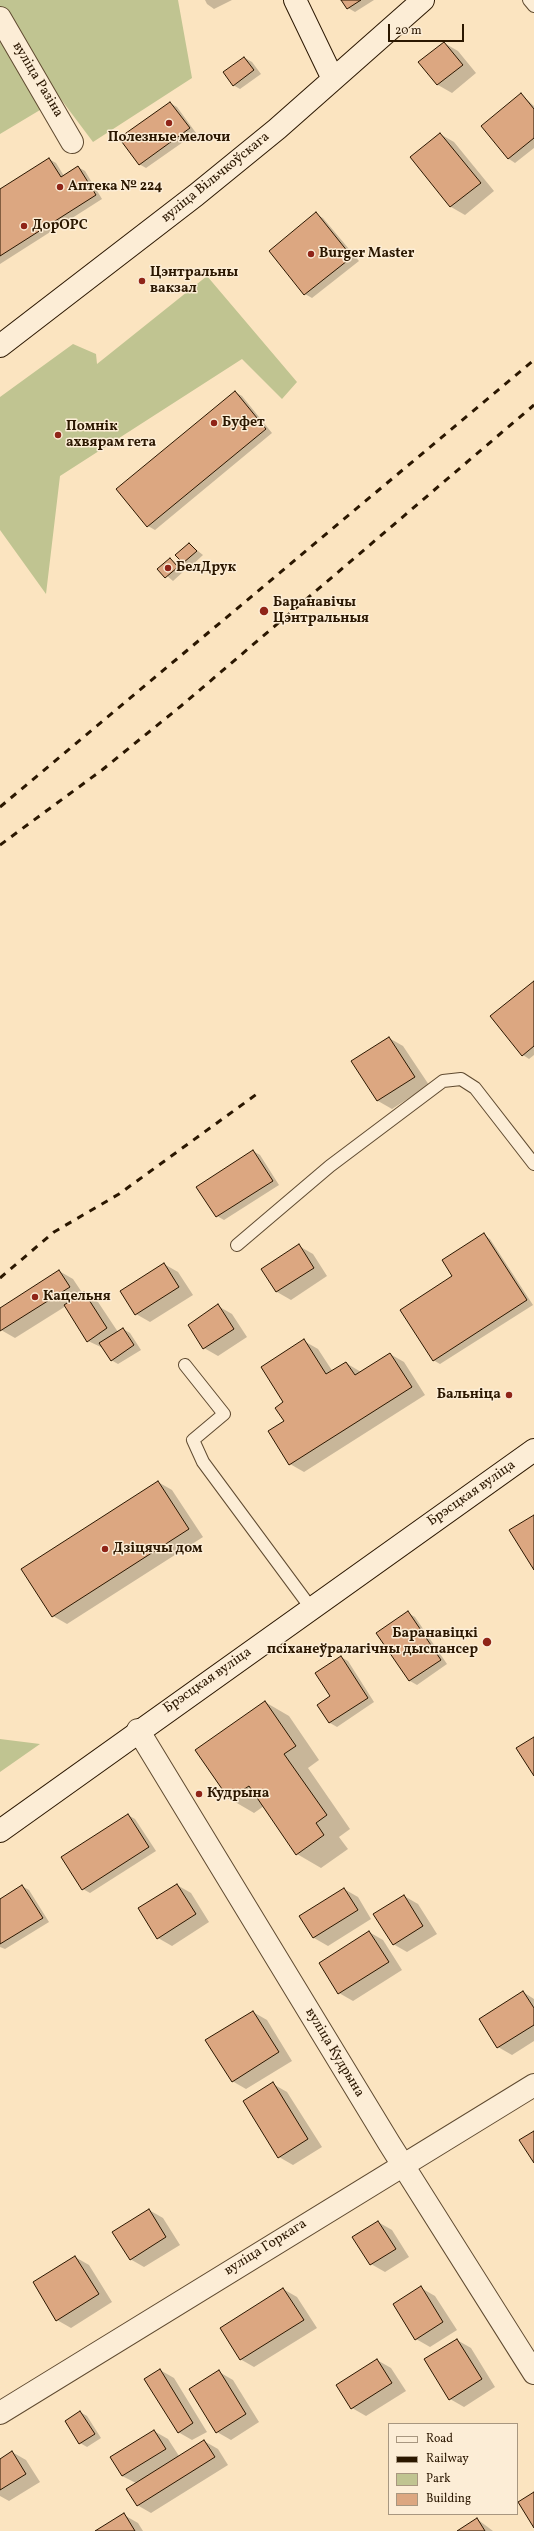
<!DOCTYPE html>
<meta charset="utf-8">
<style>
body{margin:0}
#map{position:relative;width:534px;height:2531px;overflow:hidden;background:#fbe4c0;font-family:Vollkorn,serif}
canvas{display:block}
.legend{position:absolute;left:388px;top:2423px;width:130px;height:92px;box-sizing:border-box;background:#fcedd6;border:1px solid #a89780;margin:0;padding:5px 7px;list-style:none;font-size:12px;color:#2b1700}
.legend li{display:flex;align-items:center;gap:8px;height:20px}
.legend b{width:20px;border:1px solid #a89780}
.scale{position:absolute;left:388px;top:24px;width:76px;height:18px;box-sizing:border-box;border:2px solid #2b1700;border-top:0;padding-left:5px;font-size:12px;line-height:14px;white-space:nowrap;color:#2b1700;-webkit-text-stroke:3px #fcedd6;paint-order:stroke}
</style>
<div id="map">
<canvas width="534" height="2531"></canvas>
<ul class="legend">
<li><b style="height:5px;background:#fcedd6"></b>Road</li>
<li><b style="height:5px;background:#2b1700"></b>Railway</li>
<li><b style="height:11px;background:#c0c491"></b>Park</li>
<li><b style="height:11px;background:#dca781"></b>Building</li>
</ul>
<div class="scale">20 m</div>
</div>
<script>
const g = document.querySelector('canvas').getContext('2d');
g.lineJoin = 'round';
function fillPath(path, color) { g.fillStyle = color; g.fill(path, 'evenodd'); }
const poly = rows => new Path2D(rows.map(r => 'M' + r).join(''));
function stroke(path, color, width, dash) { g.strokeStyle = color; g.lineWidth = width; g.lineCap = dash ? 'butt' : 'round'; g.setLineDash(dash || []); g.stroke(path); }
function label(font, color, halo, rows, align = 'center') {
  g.font = font + ' Vollkorn,serif'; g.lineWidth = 3; g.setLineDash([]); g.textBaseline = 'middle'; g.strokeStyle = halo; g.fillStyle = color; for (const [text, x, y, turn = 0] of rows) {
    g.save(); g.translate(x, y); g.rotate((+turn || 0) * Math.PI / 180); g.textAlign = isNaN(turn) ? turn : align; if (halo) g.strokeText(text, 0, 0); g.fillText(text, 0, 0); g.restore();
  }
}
const green = poly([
 [0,0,178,0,192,78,93,142,60,98,0,134],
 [207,276,297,382,282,399,242,359,60,476,46,594,0,530,0,397,73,344,96,354,97,364],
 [0,1739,40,1744,0,1772]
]);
const shadow = poly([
 [205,0,232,0,214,9,207,4],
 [342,0,374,0,355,12,348,8],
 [444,43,458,51,476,73,452,93,438,85,420,63],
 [245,58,252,62,261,74,240,89,233,85],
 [521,94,534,106,534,148,515,163,509,159],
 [170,103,177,107,196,133,146,168,139,164],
 [440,134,454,142,494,191,465,215,451,207,411,158],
 [49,159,56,163,64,176,78,167,85,171,102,199,0,264,0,190],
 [316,214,323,218,359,261,312,298,305,294,270,251],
 [235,392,242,396,272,433,155,530,148,526],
 [189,544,203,555,190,567,176,555],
 [170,559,184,571,173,581,159,569],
 [534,982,534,1055,529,1059,523,1055],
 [389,1038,403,1046,429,1085,392,1109,378,1101,352,1061],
 [253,1151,260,1155,279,1185,224,1220,217,1216],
 [484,1235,490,1239,533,1305,440,1364,433,1360,453,1276],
 [299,1246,313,1254,327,1276,291,1300,277,1292,262,1269],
 [164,1264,178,1272,193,1295,150,1322,136,1314],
 [59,1271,73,1279,83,1294,98,1302,118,1332,123,1329,130,1333,141,1350,118,1364,111,1360,103,1348,88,1341,66,1306,15,1338,1,1330,0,1309],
 [218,1306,232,1314,247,1337,218,1356,204,1348],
 [304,1341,318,1349,333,1372,346,1363,361,1372,390,1354,404,1362,425,1395,304,1472,290,1464,284,1402],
 [158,1482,172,1490,203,1537,67,1624,53,1616],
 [408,1613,415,1617,447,1664,417,1685,410,1681,377,1634],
 [341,1657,348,1661,374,1702,337,1727,330,1723,318,1705,331,1696],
 [265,1702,289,1716,319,1760,308,1768,350,1829,339,1837,348,1849,321,1868,297,1854,264,1806,254,1813,230,1799,196,1750],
 [128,1815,135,1819,156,1851,90,1893,83,1889],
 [177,1885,191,1893,209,1922,172,1946,158,1938],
 [22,1886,29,1890,49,1922,5,1949,0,1947,0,1900],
 [344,1889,358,1897,371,1919,328,1946,314,1938,300,1916],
 [404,1896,418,1904,437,1934,407,1952,393,1944],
 [369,1932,383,1940,402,1970,353,2001,339,1993],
 [523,1992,534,1999,534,2041,512,2055,498,2047],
 [253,2012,267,2020,292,2061,246,2089,232,2081],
 [273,2084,287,2092,322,2147,293,2165,279,2157],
 [149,2210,163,2218,180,2245,144,2267,130,2259],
 [378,2222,392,2230,409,2257,385,2272,371,2264],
 [75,2257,89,2265,112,2302,71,2328,57,2320],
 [421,2288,435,2296,457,2330,430,2347,416,2339,394,2304],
 [283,2289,297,2297,317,2328,254,2367,240,2359],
 [457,2340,471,2348,495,2387,464,2407,450,2399],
 [377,2360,391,2368,406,2391,366,2416,352,2408],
 [160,2370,174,2378,207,2432,192,2440,178,2432],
 [219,2372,233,2380,259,2422,231,2440,217,2432],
 [80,2412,87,2416,101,2438,87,2447,80,2443],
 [154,2431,168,2439,179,2456,204,2441,218,2449,228,2465,151,2513,137,2505,136,2483,122,2476],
 [12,2452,26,2460,40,2482,9,2501,0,2496,0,2460],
 [124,2515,138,2523,143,2531,97,2531],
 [477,2519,493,2531,459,2531]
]);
const building = poly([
 [341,0,361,0,347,9,341,0],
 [444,42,463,65,437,85,418,62,444,42],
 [244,57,254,70,233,86,223,72,244,57],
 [521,93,534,109,534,138,508,159,481,126,521,93],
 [170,102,190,128,139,165,119,138,170,102],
 [440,133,481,183,450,207,410,157,440,133],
 [49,158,61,177,78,166,96,195,0,256,0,189,49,158],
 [316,212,352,257,304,295,269,251,316,212],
 [235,391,266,429,147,527,116,489,235,391],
 [189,543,197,551,183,563,175,555,189,543],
 [170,558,178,567,165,578,157,569,170,558],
 [534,981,534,1046,522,1056,490,1016,534,981],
 [389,1037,415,1077,377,1101,351,1061,389,1037],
 [253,1150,273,1181,216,1217,196,1187,253,1150],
 [484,1233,527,1300,433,1361,400,1310,452,1276,442,1260,484,1233],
 [299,1244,314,1268,276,1292,261,1269,299,1244],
 [164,1263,179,1287,135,1315,120,1291,164,1263],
 [59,1270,70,1287,0,1331,0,1308,59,1270],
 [84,1292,107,1328,87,1342,64,1305,84,1292],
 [218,1304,234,1329,203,1349,188,1325,218,1304],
 [123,1328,134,1345,111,1361,99,1343,123,1328],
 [304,1339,326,1374,346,1362,355,1375,390,1353,412,1387,289,1465,268,1431,284,1421,275,1408,283,1402,261,1367,304,1339],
 [158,1481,189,1529,52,1617,21,1569,158,1481],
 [534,1515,534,1570,509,1530,534,1515],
 [408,1611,441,1660,409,1681,376,1633,408,1611],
 [341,1656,368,1698,329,1723,317,1705,330,1696,315,1673,341,1656],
 [265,1701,296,1746,284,1754,327,1815,316,1823,324,1835,296,1855,249,1786,229,1799,195,1750,265,1701],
 [534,1737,534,1776,516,1748,534,1737],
 [128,1814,149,1847,82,1890,61,1857,128,1814],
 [177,1884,196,1914,157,1939,138,1908,177,1884],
 [22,1885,43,1918,0,1944,0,1899,22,1885],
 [344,1888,358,1910,313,1938,299,1916,344,1888],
 [404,1895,423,1926,393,1945,373,1914,404,1895],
 [369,1931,389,1962,338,1994,319,1963,369,1931],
 [523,1991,534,2008,534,2025,497,2048,479,2019,523,1991],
 [253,2011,279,2052,232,2082,205,2040,253,2011],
 [273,2082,308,2139,278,2158,243,2101,273,2082],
 [534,2131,534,2163,519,2140,534,2131],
 [149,2209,166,2237,130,2260,112,2232,149,2209],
 [378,2221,396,2249,370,2265,352,2237,378,2221],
 [75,2256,99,2294,56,2321,33,2282,75,2256],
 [421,2286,443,2322,415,2340,393,2304,421,2286],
 [283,2288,304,2320,240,2360,220,2328,283,2288],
 [457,2339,482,2379,449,2400,424,2359,457,2339],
 [377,2359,392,2383,351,2409,336,2385,377,2359],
 [160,2369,193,2423,178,2433,144,2379,160,2369],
 [219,2370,246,2414,216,2433,189,2389,219,2370],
 [80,2411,95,2434,79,2444,65,2421,80,2411],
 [154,2430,166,2449,122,2476,110,2457,154,2430],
 [204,2440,215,2457,137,2506,126,2489,204,2440],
 [12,2451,26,2474,0,2490,0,2459,12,2451],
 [534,2492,534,2528,518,2502,534,2492],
 [124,2513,135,2531,95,2531,124,2513],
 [477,2518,485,2531,457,2531,477,2518]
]);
const service = poly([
 [529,0,534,6],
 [237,1245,330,1166,443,1081,461,1079,475,1088,534,1164],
 [185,1365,224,1414,193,1440,203,1462,311,1608]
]);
const minor = poly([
 [0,18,72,142],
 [138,1730,389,2143,534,2373],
 [0,2413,534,2085]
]);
const secondary = poly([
 [295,0,333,79],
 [0,346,196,195,277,129,423,0],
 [0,1831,534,1450]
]);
const rail = poly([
 [0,807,534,360],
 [0,845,102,770,181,706,534,405],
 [0,1278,54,1232,119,1194,261,1091]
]);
const markers = [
 [169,123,4,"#8f2418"],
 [60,187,4,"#8f2418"],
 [24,226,4,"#8f2418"],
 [311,254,4,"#8f2418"],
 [142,281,4,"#8f2418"],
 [214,423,4,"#8f2418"],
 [58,435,4,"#8f2418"],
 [168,568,4,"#8f2418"],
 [264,611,5,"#8f2418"],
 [35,1297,4,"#8f2418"],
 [509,1395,4,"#8f2418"],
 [105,1549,4,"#8f2418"],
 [487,1642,5,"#8f2418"],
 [199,1794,4,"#8f2418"]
];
const streetNames = [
 ["вуліца Разіна",37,80,59],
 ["вуліца Вільчкоўскага",216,178,-39],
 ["Брэсцкая вуліца",472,1494,-35],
 ["Брэсцкая вуліца",208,1681,-35],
 ["вуліца Кудрына",334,2053,59],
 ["вуліца Горкага",266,2248,-32]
];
const poiNames = [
 ["Полезные мелочи",169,138,"center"],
 ["Аптека № 224",68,187],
 ["ДорОРС",32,226],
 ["Burger Master",319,254],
 ["Цэнтральны",150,273],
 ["вакзал",150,289],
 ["Буфет",222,423],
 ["Помнік",66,427],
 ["ахвярам гета",66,443],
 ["БелДрук",176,568],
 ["Баранавічы",273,603],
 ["Цэнтральныя",273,619],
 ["Кацельня",43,1297],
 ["Бальніца",501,1395,"right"],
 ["Дзіцячы дом",113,1549],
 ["Баранавіцкі",478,1634,"right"],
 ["псіханеўралагічны дыспансер",478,1650,"right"],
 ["Кудрына",207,1794]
];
fillPath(green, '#c0c491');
fillPath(shadow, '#0003');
fillPath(building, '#dca781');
stroke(building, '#2b1700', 1);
stroke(service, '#5f4a30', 14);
stroke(minor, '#5f4a30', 24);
stroke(secondary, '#2b1700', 24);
stroke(service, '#fcedd6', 12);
stroke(minor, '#fcedd6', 22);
stroke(secondary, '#fcedd6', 22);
stroke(rail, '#2b1700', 3, [7, 7]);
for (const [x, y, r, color] of markers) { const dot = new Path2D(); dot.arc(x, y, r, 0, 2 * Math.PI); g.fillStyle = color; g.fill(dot); stroke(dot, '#fcedd6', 1.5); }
label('14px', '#2b1700', '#fcedd6', streetNames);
label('bold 14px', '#2b1700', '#fcedd6', poiNames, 'left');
</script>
